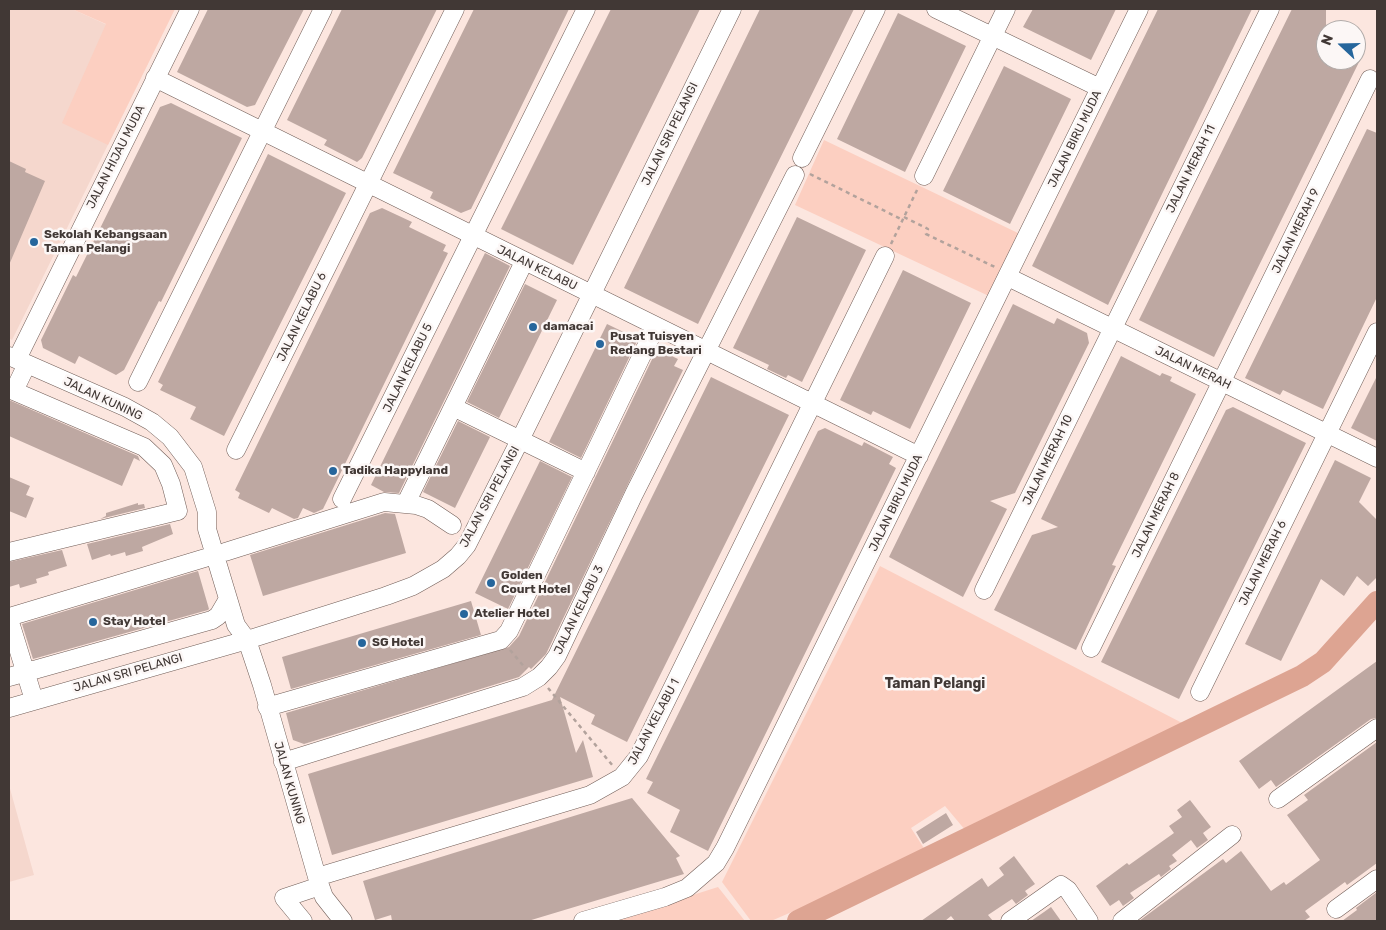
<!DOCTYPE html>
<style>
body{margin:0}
#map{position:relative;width:1386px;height:930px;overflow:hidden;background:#fce6df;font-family:Rubik,sans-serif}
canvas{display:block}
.frame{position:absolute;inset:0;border:10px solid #413835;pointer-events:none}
.north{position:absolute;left:1316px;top:20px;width:50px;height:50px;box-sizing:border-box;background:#fcf7f6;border:1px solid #b1aba9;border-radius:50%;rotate:291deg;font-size:14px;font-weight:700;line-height:20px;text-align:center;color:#413835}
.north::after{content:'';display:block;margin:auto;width:18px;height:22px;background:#26669c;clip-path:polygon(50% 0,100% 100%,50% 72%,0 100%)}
</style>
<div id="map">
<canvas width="1386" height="930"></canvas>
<div class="frame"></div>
<div class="north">N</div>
</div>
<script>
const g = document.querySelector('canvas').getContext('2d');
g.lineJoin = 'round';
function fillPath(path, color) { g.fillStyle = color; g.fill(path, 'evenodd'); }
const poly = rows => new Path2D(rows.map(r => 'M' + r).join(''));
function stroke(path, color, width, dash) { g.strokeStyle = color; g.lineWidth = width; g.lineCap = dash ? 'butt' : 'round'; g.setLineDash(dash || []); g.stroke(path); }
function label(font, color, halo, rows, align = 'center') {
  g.font = font + ' Rubik,sans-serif'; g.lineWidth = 5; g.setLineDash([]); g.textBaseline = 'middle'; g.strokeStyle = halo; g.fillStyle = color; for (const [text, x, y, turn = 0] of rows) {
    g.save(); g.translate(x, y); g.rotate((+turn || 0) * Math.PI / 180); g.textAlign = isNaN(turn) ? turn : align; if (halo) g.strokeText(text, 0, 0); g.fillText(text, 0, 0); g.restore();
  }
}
const built = poly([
 [9,9,72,9,156,47,12,340,9,338],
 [9,785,34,875,9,882]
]);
const green = poly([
 [72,9,175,9,108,145,62,123,106,24],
 [824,140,1020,234,991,297,795,205],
 [880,566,1186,725,966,831,945,806,911,828,927,853,771,921,751,921,722,882],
 [718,887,745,921,611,921]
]);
const river = poly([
 [798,921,1302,676,1323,662,1377,602]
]);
const building = poly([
 [208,9,304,9,255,105,247,107,177,72],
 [342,9,437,9,362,158,357,162,324,145,327,140,287,120],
 [474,9,569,9,471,209,461,213,430,198,433,192,393,173],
 [611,9,700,9,573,265,501,229],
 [760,9,854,9,698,324,624,288],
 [1033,9,1116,9,1091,60,1023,27],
 [1158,9,1252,9,1108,305,1032,266],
 [1292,9,1326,9,1326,60,1360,60,1214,357,1139,320],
 [898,13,966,46,905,172,837,139],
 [1004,66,1071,99,1010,224,943,191],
 [171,103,242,138,161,302,159,301,124,370,116,375,79,356,75,364,43,348,41,340,73,275,76,277,160,107],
 [1367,129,1377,133,1377,297,1323,409,1283,390,1280,395,1245,378],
 [268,154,346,193,224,436,190,419,196,407,160,390,163,385,158,382],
 [9,161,26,169,25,172,45,181,9,265],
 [382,208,412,222,409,227,446,245,443,251,448,253,323,509,314,513,303,508,298,518,294,519,272,508,269,513,238,498,240,493,235,490,370,213],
 [797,217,866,250,802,382,788,375,786,378,767,369,769,365,733,348],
 [485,253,510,266,399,493,384,492,371,485],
 [903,270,971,303,910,429,873,411,871,415,840,400],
 [525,284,557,300,499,418,467,402],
 [1013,304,1054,324,1057,318,1087,333,1089,343,1015,493,990,501,1007,509,963,597,889,557],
 [607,324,638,339,581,458,549,442],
 [657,349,678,359,674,366,683,370,546,654,531,669,529,667,519,677,304,744,293,740,286,713,509,647,519,636],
 [1121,356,1160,376,1162,373,1172,377,1170,381,1196,394,1112,565,1116,566,1076,650,994,610,1032,535,1058,527,1041,519],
 [1377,376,1377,441,1351,428],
 [711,377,789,415,627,742,591,724,595,715,560,697,576,753,583,740,593,777,332,855,308,774,552,700],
 [9,400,138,456,140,461,134,458,122,486,9,436],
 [1233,407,1306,443,1179,699,1101,662,1226,410],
 [458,421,490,437,455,508,423,492],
 [825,428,862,446,864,442,893,457,889,464,896,468,708,851,670,832,680,810,647,793,653,782,646,779,818,431],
 [1335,460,1371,478,1359,502,1377,520,1377,577,1368,586,1357,576,1344,596,1321,579,1281,661,1245,644],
 [540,461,572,477,508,609,475,593],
 [9,477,30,486,26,495,34,498,26,518,9,511],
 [138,503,138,505,144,504,145,508,100,519,106,516,106,513],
 [385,513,395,514,406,553,263,596,250,555],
 [170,524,173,534,142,547,143,551,126,556,125,552,111,556,110,554,92,560,87,544],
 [62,550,67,566,48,572,49,575,36,579,37,583,20,588,19,584,9,587,9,562],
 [198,571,209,609,208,610,33,659,22,624],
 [471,601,481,635,291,689,282,657],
 [1377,661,1377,718,1371,719,1276,787,1271,780,1259,789,1239,761],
 [1377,742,1377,863,1347,885,1345,882,1305,911,1310,917,1304,921,1139,921,1223,859,1226,863,1241,851,1271,891,1284,882,1286,885,1320,860,1287,815,1308,800,1304,795],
 [632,798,680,856,676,858,684,874,528,921,392,921,391,915,375,920,363,881],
 [1190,800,1211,827,1203,833,1208,840,1197,848,1191,840,1172,855,1177,861,1169,866,1171,869,1161,877,1159,874,1130,893,1134,898,1123,906,1119,900,1110,906,1096,886,1127,863,1129,865,1174,833,1169,826,1182,817,1177,810],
 [946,813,953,825,923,844,916,832],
 [1014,856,1035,884,1025,891,1028,895,1016,904,1012,899,988,915,993,921,955,921,951,916,945,921,921,921,982,878,988,887,1004,875,999,868],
 [1377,892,1377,921,1342,921,1357,910,1356,908],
 [1051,907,1061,921,1031,921,1044,912]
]);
const path = poly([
 [810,174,903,220],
 [904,217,928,229,926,234,997,268],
 [891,244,918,188],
 [510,650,526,669],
 [548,688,613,766]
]);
const minor = poly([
 [936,9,1100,88],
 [155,78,919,456],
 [802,158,876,9],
 [924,176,1006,9],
 [1008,277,1377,458],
 [9,356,125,407,152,422,170,437,193,467,207,512,207,529,236,625,247,640,262,685,317,877,324,897,343,921],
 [17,359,190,9],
 [138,382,323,9],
 [9,389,144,447,163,465,171,484,178,511,9,552],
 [14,391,27,364],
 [453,407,586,472],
 [236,450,455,9],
 [342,499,586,9],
 [406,503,524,262],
 [225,552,384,502,416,505,428,509,452,525],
 [984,590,1270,9],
 [9,617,215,555],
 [9,619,34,700],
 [1091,648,1370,79],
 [9,677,212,620,218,616,228,599],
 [1200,692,1377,332],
 [267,707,501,640,509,631,656,326],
 [9,708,247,640,386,596,413,586,443,569,458,556,467,545,520,440,732,9],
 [283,762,523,687,539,677,549,667,557,656,634,494,795,175],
 [1278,799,1377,728],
 [317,877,590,795,622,777,639,756,885,256],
 [1336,909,1377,879],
 [303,921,284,898,320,886],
 [583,921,665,897,687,888,716,863,725,848,1139,9],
 [1010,921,1061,885,1068,890,1089,921],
 [1122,921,1232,835]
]);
const markers = [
 [34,242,5,"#26669c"],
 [533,327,5,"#26669c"],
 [600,344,5,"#26669c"],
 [333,471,5,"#26669c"],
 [491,583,5,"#26669c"],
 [464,614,5,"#26669c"],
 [93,622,5,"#26669c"],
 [362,643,5,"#26669c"]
];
const streetNames = [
 ["JALAN SRI PELANGI",670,134,-64],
 ["JALAN BIRU MUDA",1075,139,-64],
 ["JALAN HIJAU MUDA",116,157,-63],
 ["JALAN MERAH 11",1191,169,-64],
 ["JALAN MERAH 9",1296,231,-64],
 ["JALAN KELABU",537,268,26],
 ["JALAN KELABU 6",302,317,-64],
 ["JALAN KELABU 5",408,368,-64],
 ["JALAN MERAH",1193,368,26],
 ["JALAN KUNING",103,399,25],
 ["JALAN MERAH 10",1048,460,-64],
 ["JALAN SRI PELANGI",490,497,-62],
 ["JALAN BIRU MUDA",896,503,-64],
 ["JALAN MERAH 8",1156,515,-64],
 ["JALAN MERAH 6",1263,563,-64],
 ["JALAN KELABU 3",579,610,-64],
 ["JALAN SRI PELANGI",128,673,-16],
 ["JALAN KELABU 1",654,722,-62],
 ["JALAN KUNING",289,783,74]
];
const poiNames = [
 ["Sekolah Kebangsaan",44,235],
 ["Taman Pelangi",44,249],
 ["damacai",543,327],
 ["Pusat Tuisyen",610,337],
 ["Redang Bestari",610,351],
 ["Tadika Happyland",343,471],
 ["Golden",501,576],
 ["Court Hotel",501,590],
 ["Atelier Hotel",474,614],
 ["Stay Hotel",103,622],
 ["SG Hotel",372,643]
];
const neighbourhoodNames = [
 ["Taman Pelangi",935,684]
];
fillPath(built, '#f5d7cd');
fillPath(green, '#fccfc1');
stroke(river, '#dda492', 22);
fillPath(building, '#bea8a2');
stroke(minor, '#715e58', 19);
stroke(path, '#b2a29c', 2.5, [4, 4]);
stroke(minor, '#fff', 18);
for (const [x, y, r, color] of markers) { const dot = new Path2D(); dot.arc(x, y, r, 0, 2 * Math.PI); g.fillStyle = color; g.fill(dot); stroke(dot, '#fcf7f6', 2); }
label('12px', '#413835', '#fcf7f6', streetNames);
label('bold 12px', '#413835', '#fcf7f6', poiNames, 'left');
label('bold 14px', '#413835', '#fcf7f6', neighbourhoodNames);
</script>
